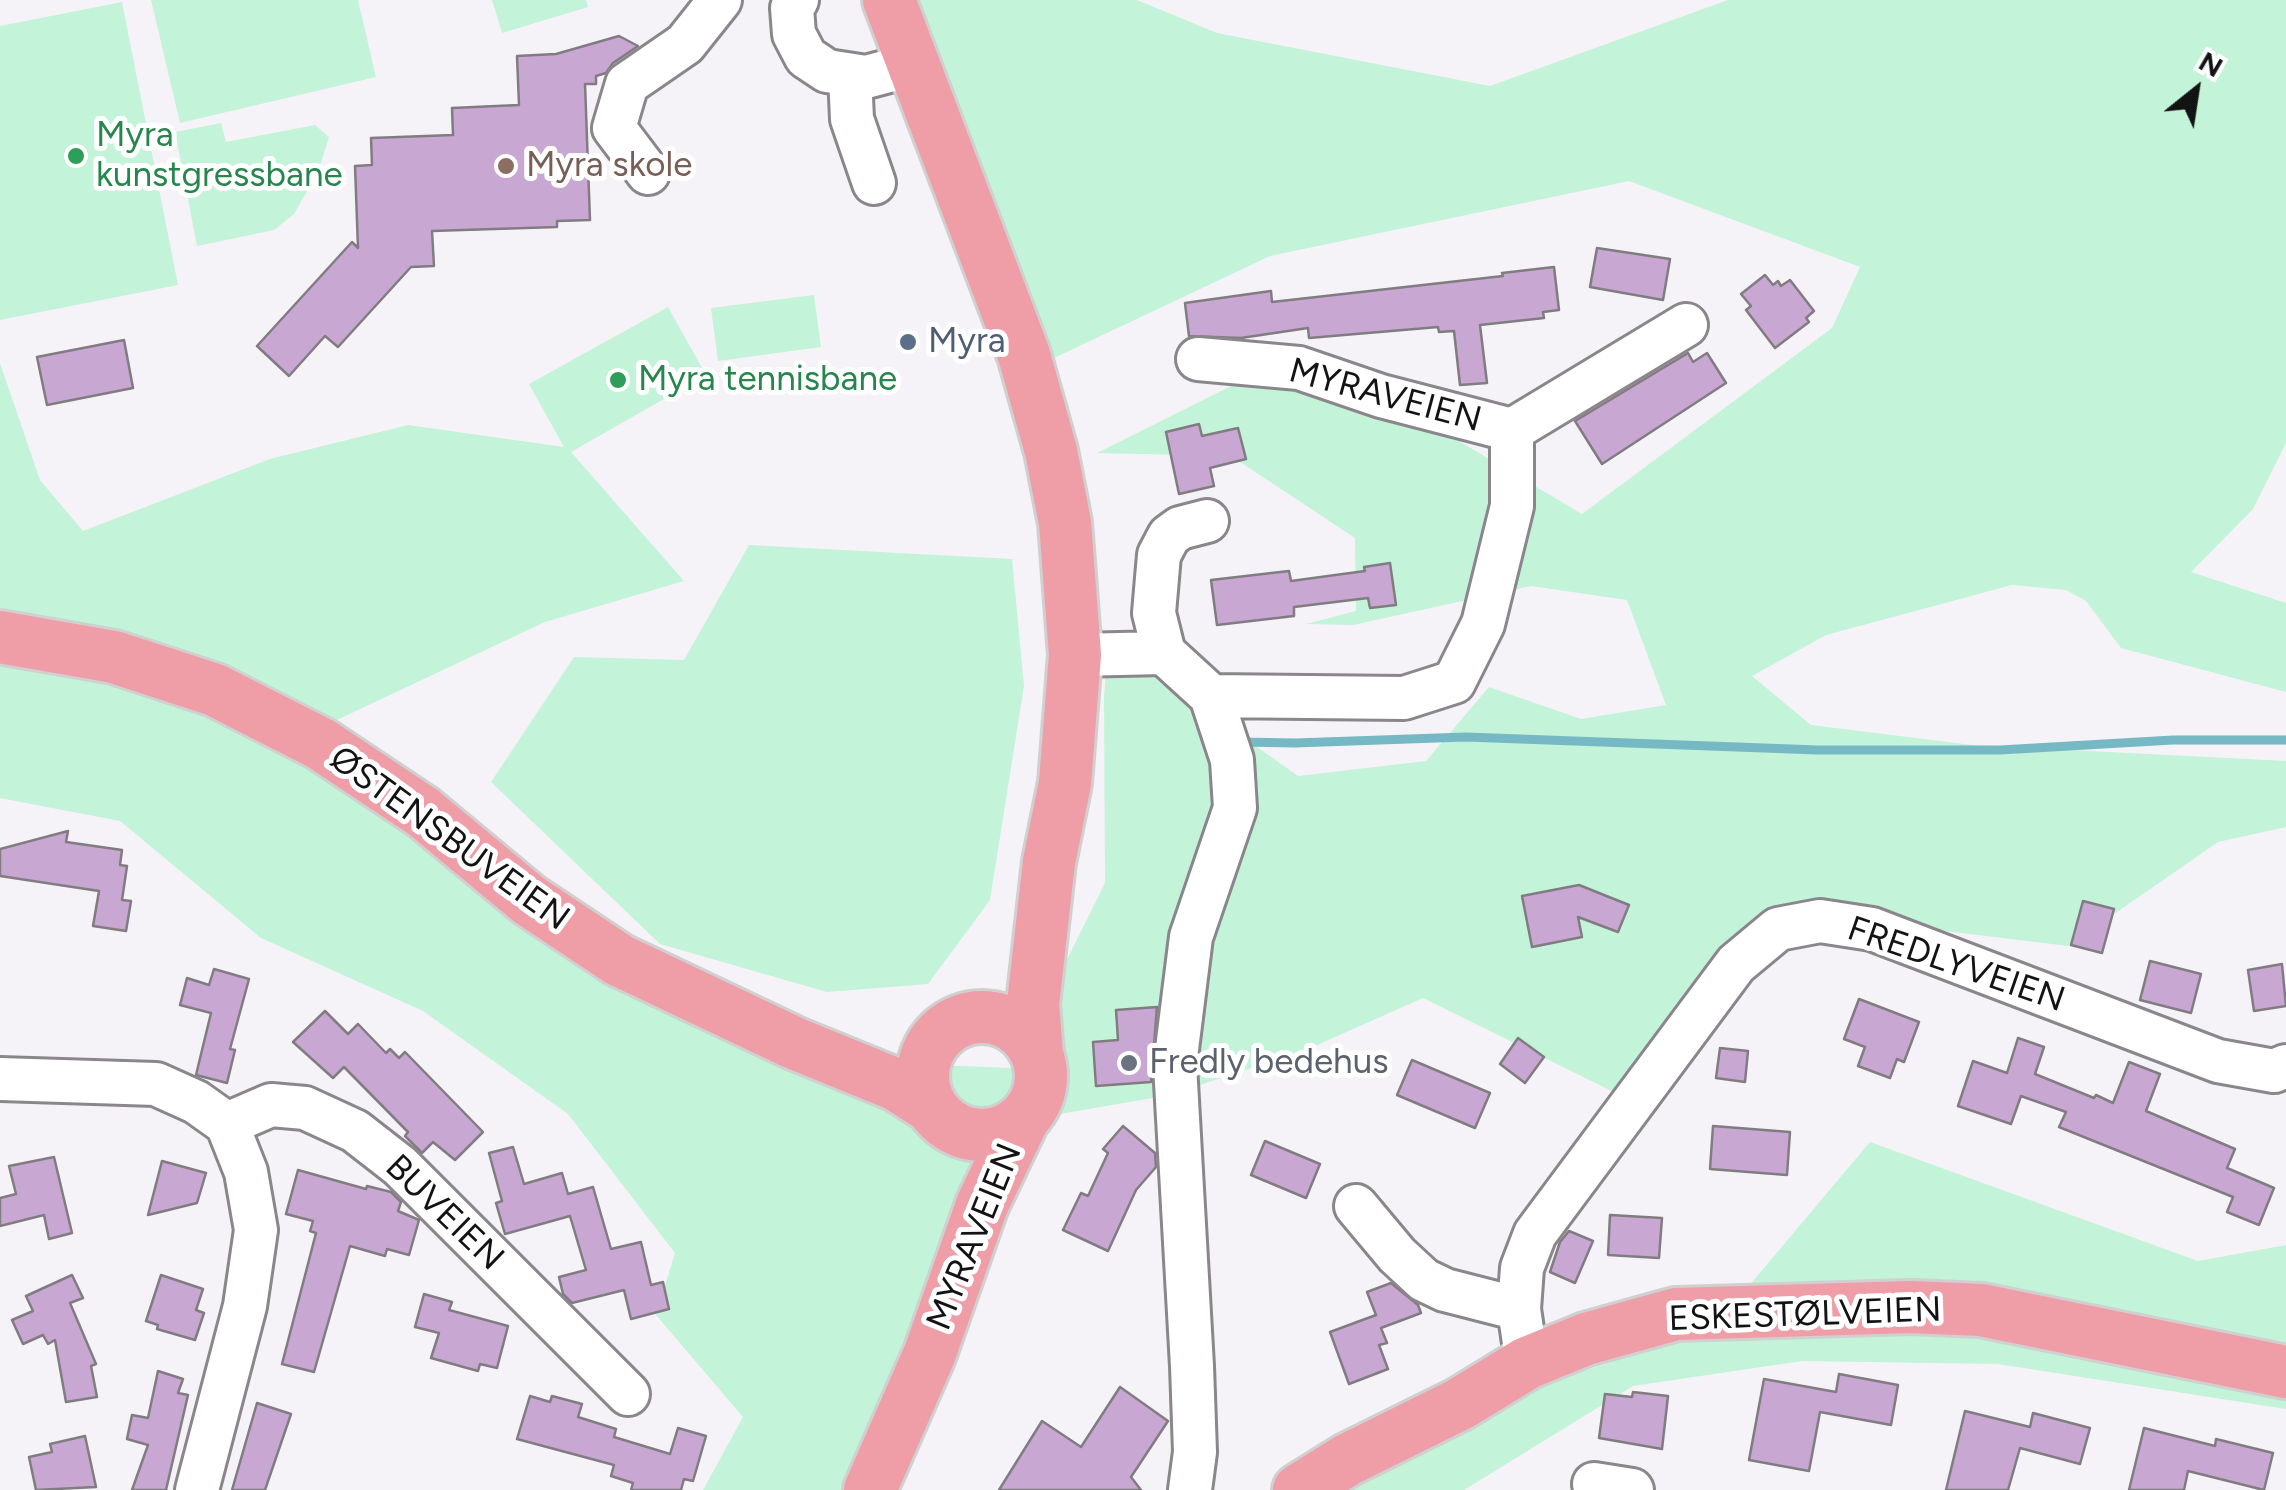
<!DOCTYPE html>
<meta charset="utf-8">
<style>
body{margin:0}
#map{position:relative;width:2286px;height:1490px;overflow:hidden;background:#f6f3f8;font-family:Figtree,sans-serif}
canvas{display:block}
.north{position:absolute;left:2146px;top:40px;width:100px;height:100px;-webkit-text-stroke:8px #fff;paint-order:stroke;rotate:30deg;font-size:28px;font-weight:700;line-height:40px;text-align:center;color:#141314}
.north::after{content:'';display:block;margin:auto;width:35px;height:45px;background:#141314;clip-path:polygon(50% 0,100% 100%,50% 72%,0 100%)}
</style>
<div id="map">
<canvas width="2286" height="1490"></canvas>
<div class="north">N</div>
</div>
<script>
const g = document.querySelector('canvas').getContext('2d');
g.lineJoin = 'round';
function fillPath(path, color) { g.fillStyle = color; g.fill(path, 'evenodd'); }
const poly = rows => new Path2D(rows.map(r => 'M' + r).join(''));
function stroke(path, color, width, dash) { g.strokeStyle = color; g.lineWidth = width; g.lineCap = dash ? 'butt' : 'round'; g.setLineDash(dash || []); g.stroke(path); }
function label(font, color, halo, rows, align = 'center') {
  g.font = font + ' Figtree,sans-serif'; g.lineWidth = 10; g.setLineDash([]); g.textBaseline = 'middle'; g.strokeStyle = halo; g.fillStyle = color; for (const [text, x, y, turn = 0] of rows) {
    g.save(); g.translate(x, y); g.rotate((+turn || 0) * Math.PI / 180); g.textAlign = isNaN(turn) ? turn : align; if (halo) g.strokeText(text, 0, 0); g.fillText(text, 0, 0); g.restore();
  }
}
const green = poly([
 [151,0,358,0,376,77,180,123],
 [492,0,586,0,588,7,502,33],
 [908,0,1137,0,1217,33,1490,86,1728,0,2286,0,2286,443,2253,509,2191,572,2286,603,2286,692,2121,648,2086,601,2066,590,2012,585,1826,635,1752,676,1811,725,1972,745,2286,761,2286,827,2218,842,2068,946,1887,924,1768,946,1638,1104,1423,998,1308,1049,1170,1095,996,1125,864,1490,703,1490,743,1417,656,1315,675,1253,568,1114,423,1011,261,938,120,821,0,798,0,363,40,480,83,531,270,459,408,425,564,447,529,384,668,307,706,375,571,452,684,581,545,622,322,727,707,991,931,1065,1013,1068,1105,883,1104,697,1107,659,1150,671,1298,776,1426,761,1489,687,1581,719,1666,705,1627,600,1531,586,1353,625,1306,624,1356,611,1355,538,1231,456,1097,453,1257,373,1415,415,1582,514,1832,328,1860,267,1629,181,1270,256,1052,359],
 [122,2,178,285,0,320,0,26],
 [221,123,226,142,315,125,329,137,318,172,294,214,274,230,197,246,175,132],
 [814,295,821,347,718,361,711,308],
 [749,545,1012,559,1024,686,990,900,928,984,827,992,660,944,491,782,574,657,684,660],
 [1870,1142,2198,1261,2286,1245,2286,1409,1998,1364,1802,1361,1633,1386,1464,1490,1330,1490,1512,1393,1711,1331]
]);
const stream = poly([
 [1239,742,1295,743,1466,737,1818,750,2000,750,2173,740,2286,740]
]);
const building = poly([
 [619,36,638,46,613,63,606,73,596,76,596,84,585,84,590,220,557,221,557,227,432,231,434,266,411,267,338,347,325,336,289,376,257,346,352,242,358,248,355,166,372,165,371,138,453,135,452,108,519,105,517,56,556,54,619,36],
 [1597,248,1670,259,1663,300,1590,287,1597,248],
 [1554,267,1559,310,1543,312,1544,318,1480,325,1487,383,1460,385,1454,331,1439,332,1438,327,1309,338,1308,328,1241,338,1189,336,1185,303,1192,302,1271,291,1272,302,1503,276,1502,273,1554,267],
 [1765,275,1773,285,1778,281,1781,286,1790,280,1814,311,1806,318,1809,322,1775,348,1746,310,1751,306,1741,294,1765,275],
 [124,340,133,388,47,405,37,357,124,340],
 [1688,353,1693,362,1707,353,1726,383,1602,464,1575,421,1688,353],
 [1199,424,1202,436,1238,428,1246,459,1210,468,1214,486,1179,494,1166,432,1199,424],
 [1390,563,1396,605,1370,608,1368,598,1294,607,1294,616,1217,625,1211,580,1289,571,1291,581,1365,571,1364,567,1390,563],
 [68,831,66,842,122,850,120,865,127,866,122,900,131,901,126,931,93,926,99,891,0,876,0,849,68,831],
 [1579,885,1629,905,1618,932,1578,917,1582,937,1532,947,1522,896,1579,885],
 [2083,901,2114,909,2102,953,2071,945,2083,901],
 [2150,961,2201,974,2191,1013,2140,1000,2150,961],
 [2282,964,2286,1006,2254,1011,2248,970,2282,964],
 [214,969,249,979,230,1049,235,1050,227,1083,196,1075,211,1013,180,1005,187,978,209,985,214,969],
 [1859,999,1919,1022,1904,1062,1897,1059,1890,1078,1858,1066,1865,1047,1844,1039,1859,999],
 [1157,1007,1151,1082,1096,1086,1093,1042,1118,1040,1116,1010,1157,1007],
 [325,1011,348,1034,358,1024,386,1053,390,1049,399,1058,405,1052,483,1132,455,1160,433,1142,422,1153,405,1136,408,1132,344,1067,333,1078,293,1042,325,1011],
 [1518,1038,1544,1057,1525,1083,1500,1064,1518,1038],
 [2018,1038,2044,1047,2035,1074,2094,1098,2096,1095,2113,1103,2129,1062,2160,1074,2146,1111,2235,1149,2227,1168,2274,1188,2259,1225,2227,1212,2233,1197,2059,1127,2066,1112,2021,1096,2011,1124,1958,1106,1973,1061,2007,1073,2018,1038],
 [1720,1048,1748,1051,1745,1082,1716,1078,1720,1048],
 [1412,1060,1490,1093,1475,1128,1397,1095,1412,1060],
 [1123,1126,1155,1153,1156,1167,1136,1190,1108,1251,1063,1230,1081,1193,1088,1196,1108,1153,1103,1149,1123,1126],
 [1713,1126,1790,1132,1787,1175,1710,1169,1713,1126],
 [1265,1141,1320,1164,1306,1198,1251,1175,1265,1141],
 [513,1147,524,1184,562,1173,568,1194,593,1187,611,1249,641,1242,651,1285,663,1282,669,1309,631,1319,624,1290,572,1303,563,1294,559,1277,586,1270,570,1216,505,1234,496,1203,502,1201,489,1153,513,1147],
 [54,1157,72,1233,49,1239,44,1215,0,1226,0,1198,16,1194,9,1166,54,1157],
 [162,1161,206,1173,197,1203,148,1215,162,1161],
 [298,1170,366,1189,367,1186,391,1192,401,1202,398,1211,419,1220,409,1255,387,1249,385,1256,350,1246,314,1372,282,1364,316,1233,310,1231,313,1221,286,1214,298,1170],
 [1610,1215,1662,1218,1659,1258,1608,1255,1610,1215],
 [1569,1231,1593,1241,1575,1283,1550,1272,1560,1242,1569,1231],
 [72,1275,83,1298,70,1303,96,1364,91,1366,97,1397,66,1402,55,1340,48,1344,43,1335,23,1344,12,1320,33,1311,26,1296,72,1275],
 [161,1275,203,1289,196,1310,204,1313,195,1340,157,1329,158,1325,146,1321,161,1275],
 [1391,1283,1418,1305,1421,1313,1381,1328,1387,1343,1379,1345,1388,1369,1349,1384,1330,1332,1376,1315,1367,1292,1391,1283],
 [424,1294,452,1302,449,1310,508,1326,497,1368,480,1364,478,1371,431,1358,439,1333,415,1327,424,1294],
 [158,1371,183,1379,178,1393,188,1395,166,1490,132,1490,148,1445,127,1439,132,1415,148,1418,158,1371],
 [1839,1374,1898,1385,1891,1425,1820,1412,1809,1471,1749,1460,1764,1379,1836,1392,1839,1374],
 [1120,1387,1168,1421,1131,1477,1141,1490,999,1490,1042,1421,1081,1447,1120,1387],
 [1633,1392,1668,1396,1662,1449,1599,1438,1605,1394,1632,1397,1633,1392],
 [530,1396,550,1402,552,1396,582,1404,578,1417,616,1429,614,1437,670,1454,678,1428,706,1436,693,1481,684,1479,681,1490,631,1490,633,1483,611,1476,614,1465,517,1439,530,1396],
 [257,1403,291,1414,265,1490,232,1490,257,1403],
 [1965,1411,2030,1427,2033,1413,2090,1428,2080,1464,2020,1448,2008,1490,1946,1490,1965,1411],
 [2144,1428,2215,1446,2216,1439,2273,1453,2264,1490,2188,1471,2184,1490,2129,1490,2144,1428],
 [85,1436,96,1487,36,1490,29,1457,52,1452,50,1444,85,1436]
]);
const minor = poly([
 [797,0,792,8,794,34,806,57,827,71,866,77,915,64],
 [850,75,852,119,874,183],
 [648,173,614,128,627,84,685,44,720,0],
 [1512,430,1686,325],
 [1164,653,1154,613,1159,555,1169,536,1180,528,1207,521],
 [1075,655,1164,653,1211,696,1404,698,1454,682,1483,624,1512,506,1512,430,1381,396,1299,368,1198,359],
 [0,1079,156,1084,196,1102,227,1124,246,1172,256,1230,245,1306,197,1490],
 [227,1124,271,1105,305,1108,355,1131,400,1166,628,1394],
 [1356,1206,1397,1255,1424,1280,1445,1290,1519,1309],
 [1527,1363,1519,1309,1522,1268,1535,1234,1736,964,1778,929,1820,921,1872,929,2218,1061,2274,1071,2286,1066],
 [1594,1484,1632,1490],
 [1190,1490,1195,1452,1192,1366,1175,1065,1191,937,1235,808,1232,760,1211,696]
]);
const major = poly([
 [889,0,1024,355,1051,451,1065,523,1075,655,1065,783,1049,862,1033,1004,1037,1054],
 [0,637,114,657,215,690,321,744,423,812,529,900,619,960,794,1043,897,1085,930,1106],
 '923 1076a59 59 0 1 1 118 0a59 59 0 1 1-118 0Z',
 [870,1490,930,1353,982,1205,1022,1121],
 [1299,1490,1347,1460,1460,1404,1527,1363,1586,1339,1676,1314,1911,1307,1981,1310,2286,1372]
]);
const markers = [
 [76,156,10,"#2e9e5b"],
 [506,166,10,"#8d6e63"],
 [908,342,10,"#5c6f8a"],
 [618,380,10,"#2e9e5b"],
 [1129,1063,10,"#6b7280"]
];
const leisureNames = [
 ["Myra",96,136],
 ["kunstgressbane",96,176],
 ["Myra tennisbane",638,380]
];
const educationNames = [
 ["Myra skole",526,166]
];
const serviceNames = [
 ["Myra",928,342]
];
const streetNames = [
 ["MYRAVEIEN",1385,396,15],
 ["ØSTENSBUVEIEN",449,839,36],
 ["FREDLYVEIEN",1956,965,19],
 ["BUVEIEN",444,1213,44],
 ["MYRAVEIEN",975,1237,-68],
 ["ESKESTØLVEIEN",1805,1315,-2]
];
const worshipNames = [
 ["Fredly bedehus",1149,1063]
];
fillPath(green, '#c3f3d9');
stroke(stream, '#76b9c5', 9);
fillPath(building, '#c8a8d3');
stroke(building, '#807c81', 2.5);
stroke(minor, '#8a868b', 48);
stroke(major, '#d0d0d0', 58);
stroke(minor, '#fff', 42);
stroke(major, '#ef9da6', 52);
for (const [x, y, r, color] of markers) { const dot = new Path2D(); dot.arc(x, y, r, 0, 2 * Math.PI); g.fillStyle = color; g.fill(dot); stroke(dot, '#fff', 4); }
label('35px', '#27864d', '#fff', leisureNames, 'left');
label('35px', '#785e54', '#fff', educationNames, 'left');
label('35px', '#4e5e75', '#fff', serviceNames, 'left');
label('35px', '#141314', '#fff', streetNames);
label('35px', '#5b616d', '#fff', worshipNames, 'left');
</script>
